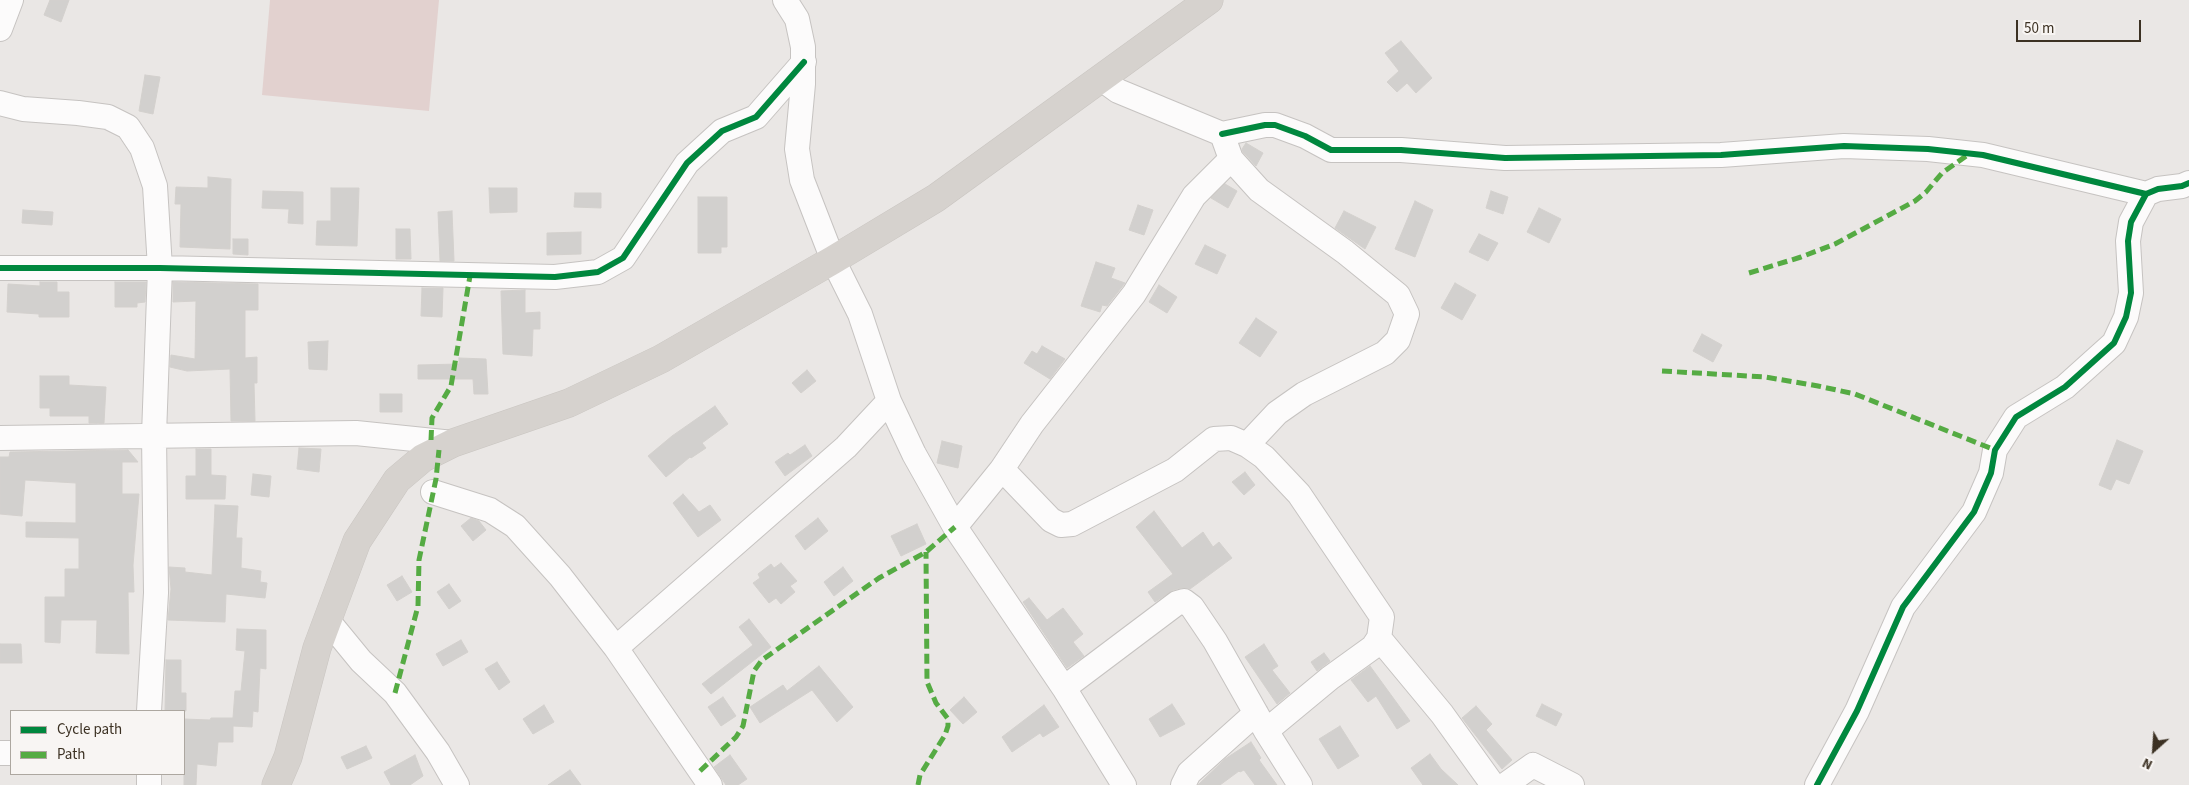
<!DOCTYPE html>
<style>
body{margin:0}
#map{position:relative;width:2189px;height:785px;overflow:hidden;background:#eae7e5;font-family:"Source Sans 3",sans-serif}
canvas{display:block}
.legend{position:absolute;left:10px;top:710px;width:175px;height:65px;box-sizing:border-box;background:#f8f5f3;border:1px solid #ada7a0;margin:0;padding:6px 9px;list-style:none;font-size:15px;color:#3c3123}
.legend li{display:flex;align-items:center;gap:10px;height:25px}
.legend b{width:25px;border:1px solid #ada7a0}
.north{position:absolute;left:2129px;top:725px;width:50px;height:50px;-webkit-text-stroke:4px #f8f5f3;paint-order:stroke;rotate:206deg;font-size:14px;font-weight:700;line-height:20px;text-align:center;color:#3c3123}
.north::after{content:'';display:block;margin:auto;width:18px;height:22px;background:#3c3123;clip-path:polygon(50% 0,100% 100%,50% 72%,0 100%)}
.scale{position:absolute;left:2016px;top:20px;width:125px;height:22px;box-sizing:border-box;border:2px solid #3c3123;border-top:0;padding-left:6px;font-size:15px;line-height:18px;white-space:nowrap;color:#3c3123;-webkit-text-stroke:4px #f8f5f3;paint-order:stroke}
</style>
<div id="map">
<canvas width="2189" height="785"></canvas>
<ul class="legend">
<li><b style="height:6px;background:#00873e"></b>Cycle path</li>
<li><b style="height:6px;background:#55ab43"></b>Path</li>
</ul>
<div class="north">N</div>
<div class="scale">50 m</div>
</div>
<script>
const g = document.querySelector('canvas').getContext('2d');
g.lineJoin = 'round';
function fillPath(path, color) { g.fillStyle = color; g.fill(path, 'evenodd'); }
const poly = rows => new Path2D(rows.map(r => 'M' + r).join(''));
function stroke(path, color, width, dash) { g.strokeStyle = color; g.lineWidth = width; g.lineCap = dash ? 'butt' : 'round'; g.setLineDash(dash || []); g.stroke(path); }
const green = poly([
 [270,0,439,0,429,111,262,95]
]);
const building = poly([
 [50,0,69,0,61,22,44,15,50,0],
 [1401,41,1432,78,1416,93,1407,83,1397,92,1387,82,1399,71,1385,53,1401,41],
 [145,75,160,77,153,114,139,111,145,75],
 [1246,143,1263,153,1256,166,1243,152,1242,149,1246,143],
 [208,177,231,179,230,249,180,247,181,204,175,204,176,187,208,188,208,177],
 [1225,184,1237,191,1228,208,1211,198,1225,184],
 [331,188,359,188,357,246,316,245,317,221,331,221,331,188],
 [489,188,517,188,517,212,490,213,489,188],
 [263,191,303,192,303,224,288,223,289,209,262,208,263,191],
 [1491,191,1508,197,1503,214,1486,208,1491,191],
 [575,193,601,193,601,208,574,207,575,193],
 [698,197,727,197,727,247,721,247,721,253,698,253,698,197],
 [1415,201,1433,210,1415,257,1395,249,1415,201],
 [1138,205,1153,210,1144,235,1129,230,1138,205],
 [1539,208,1561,219,1549,243,1527,232,1539,208],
 [23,210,53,212,52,225,22,223,23,210],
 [452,211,454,261,440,261,438,212,452,211],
 [1344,211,1376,227,1365,249,1335,228,1344,211],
 [396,229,410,229,411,259,396,259,396,229],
 [581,232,581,254,547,255,547,233,581,232],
 [1479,234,1498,243,1488,261,1469,252,1479,234],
 [233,239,248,239,248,255,233,254,233,239],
 [1205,245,1226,255,1217,274,1195,264,1205,245],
 [1096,262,1115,268,1111,278,1125,283,1107,306,1102,305,1100,312,1081,306,1096,262],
 [40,282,57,282,57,292,69,292,69,317,39,317,39,314,7,312,8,284,40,286,40,282],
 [115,282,146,282,145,302,137,303,137,307,115,307,115,282],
 [173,282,258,284,258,310,245,310,245,358,257,357,257,383,254,383,255,421,231,421,230,369,187,371,170,367,171,355,195,359,196,301,173,302,173,282],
 [1455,283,1476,295,1462,320,1441,308,1455,283],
 [1159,285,1177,297,1167,313,1149,302,1159,285],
 [422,288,443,288,442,317,421,316,422,288],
 [525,290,525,313,540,312,540,329,533,329,532,356,503,354,501,291,525,290],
 [1256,318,1277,332,1260,357,1239,343,1256,318],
 [1702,334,1722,345,1713,362,1693,351,1702,334],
 [328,341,327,370,309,369,308,342,328,341],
 [1042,346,1065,359,1050,379,1024,363,1032,351,1037,354,1042,346],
 [459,358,486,359,488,394,474,394,473,379,418,379,418,365,459,364,459,358],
 [807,370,816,381,801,393,792,383,807,370],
 [40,376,69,376,69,385,106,387,104,423,89,423,89,416,50,416,50,408,40,408,40,376],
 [380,394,402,394,402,412,380,412,380,394],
 [715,406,728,424,702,443,706,448,691,458,690,457,666,477,648,456,672,436,715,406],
 [2117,440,2143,451,2129,484,2116,479,2111,490,2099,485,2117,440],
 [942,441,962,446,958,468,937,463,942,441],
 [805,445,812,456,785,476,775,462,788,453,790,455,805,445],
 [299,448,321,449,319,472,297,469,299,448],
 [196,449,211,449,211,475,226,476,225,499,186,499,186,476,196,476,196,449],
 [128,450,138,462,122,462,122,494,139,494,133,565,134,592,128,592,129,654,96,653,97,620,61,620,60,643,45,642,45,597,65,597,65,569,79,569,79,538,26,537,26,522,76,523,76,483,25,480,22,516,0,514,0,457,9,457,10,452,128,450],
 [1245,472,1255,485,1244,495,1232,482,1245,472],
 [253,474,271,476,269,497,251,495,253,474],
 [683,494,699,512,710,505,721,520,698,537,673,503,683,494],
 [215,505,238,506,236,538,242,538,241,568,261,571,260,582,267,583,265,598,226,594,225,622,168,620,171,589,169,567,185,568,185,572,212,575,215,505],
 [1154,511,1182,548,1203,532,1213,547,1219,542,1232,558,1190,589,1181,588,1173,590,1155,602,1148,592,1173,574,1136,527,1154,511],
 [471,518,479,521,486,530,473,541,461,526,471,518],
 [818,518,828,531,805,550,795,536,818,518],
 [917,524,926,544,901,556,891,536,917,524],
 [781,563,797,581,790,586,795,592,781,604,776,598,769,603,753,583,760,578,758,574,771,564,774,568,781,563],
 [843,567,853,581,834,596,824,582,843,567],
 [402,576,412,592,397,601,387,585,402,576],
 [449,584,461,601,449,609,437,592,449,584],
 [1029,598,1047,620,1063,608,1083,634,1073,642,1084,656,1067,668,1023,602,1029,598],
 [749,619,771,647,711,694,702,684,753,645,739,627,749,619],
 [237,629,266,630,266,669,260,668,258,712,253,711,252,727,233,726,233,742,218,742,216,766,197,764,196,785,184,785,184,719,210,720,211,718,233,718,235,691,241,691,245,651,236,650,237,629],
 [461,640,468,652,443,666,436,654,461,640],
 [0,644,21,644,22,663,0,663,0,644],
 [1264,644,1278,666,1272,670,1290,693,1277,704,1245,657,1264,644],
 [1324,653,1330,661,1317,671,1311,662,1324,653],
 [166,660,181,660,181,693,186,693,186,711,165,711,166,660],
 [497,662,510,682,499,690,485,669,497,662],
 [819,666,853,707,837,722,812,690,760,723,750,707,783,685,787,691,819,666],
 [1370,666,1410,721,1397,729,1376,696,1368,702,1351,680,1370,666],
 [723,697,736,716,721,726,708,707,723,697],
 [964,697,977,712,963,724,950,710,964,697],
 [1172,704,1185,724,1160,737,1149,719,1172,704],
 [1542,704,1562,714,1556,726,1536,716,1542,704],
 [544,705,554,722,533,734,523,719,544,705],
 [1044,705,1059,727,1043,737,1040,733,1012,752,1002,737,1044,705],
 [1476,706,1492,724,1486,730,1512,760,1502,769,1462,718,1476,706],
 [1340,726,1359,756,1338,769,1319,739,1340,726],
 [1251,742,1261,758,1259,760,1277,785,1255,785,1244,770,1240,772,1239,771,1220,785,1198,785,1225,759,1251,742],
 [366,746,372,758,347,769,341,757,366,746],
 [1430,754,1441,769,1458,785,1423,785,1411,768,1430,754],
 [415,755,423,776,410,785,391,785,384,772,415,755],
 [730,755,747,779,738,785,726,785,714,767,730,755],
 [570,770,581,785,548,785,570,770]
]);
const minor = poly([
 [785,0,797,19,803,47,803,84,797,149,802,180,833,260,860,314,889,401,914,454,955,527,1064,688,1124,785],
 [0,29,11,0],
 [1100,78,1118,91,1222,134,1231,159,1259,190,1345,252,1398,295,1407,314,1398,340,1385,353,1304,394,1277,413,1247,445],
 [0,103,23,109,78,113,108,117,128,127,142,148,155,186,160,268,154,435,156,593,149,711],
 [1222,134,1265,125,1275,125,1305,136,1331,150,1401,150,1505,158,1721,155,1844,146,1928,149,1983,155,2146,194],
 [0,268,160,268,555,277,598,272,623,258,687,163,722,131,756,117,804,62],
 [0,438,356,433,453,443],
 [1002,469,1051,520,1061,525,1072,524,1175,470,1214,439,1231,438,1247,445,1264,457,1299,494,1382,617,1379,638,1373,647,1330,678,1266,731],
 [433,492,490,510,515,526,560,576,616,648,710,785],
 [955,527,1002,469,1032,424,1134,294,1194,196,1231,159],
 [329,622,361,661,395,693,438,752,457,785],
 [1379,638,1442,714,1493,785],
 [616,648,846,447,889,401],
 [1064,688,1177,603,1184,601,1192,607,1215,641,1266,731,1300,785],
 [0,753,11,753],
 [149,785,149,774],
 [1183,785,1189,773,1256,713],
 [1505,785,1533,765,1572,785],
 [1817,785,1857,711,1903,607,1974,512,1991,473,1995,450,2016,417,2065,387,2114,343,2126,317,2131,293,2128,241,2131,222,2146,194,2158,189,2182,186,2189,183]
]);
const major = poly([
 [276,785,288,757,317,648,357,541,397,480,423,458,453,443,569,403,661,359,833,260,936,198,1209,0]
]);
const quiet = poly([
 [1749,273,1801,257,1835,244,1915,201,1926,192,1942,173,1969,154],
 [1662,371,1765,377,1818,386,1855,394,1995,450],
 [431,440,432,418,451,386,470,276],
 [395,693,418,606,419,560,436,479,439,450],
 [700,771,736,737,743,726,754,671,762,660,879,578,926,552,955,527],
 [918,785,920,775,945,735,948,726,948,719,936,703,927,682,926,552]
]);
const cycleway = poly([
 [1222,134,1265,125,1275,125,1305,136,1331,150,1401,150,1505,158,1721,155,1844,146,1928,149,1983,155,2146,194],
 [0,268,160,268,555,277,598,272,623,258,687,163,722,131,756,117,804,62],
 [1817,785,1857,711,1903,607,1974,512,1991,473,1995,450,2016,417,2065,387,2114,343,2126,317,2131,293,2128,241,2131,222,2146,194,2158,189,2182,186,2189,183]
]);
fillPath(green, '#e2d1cf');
fillPath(building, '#d2d0ce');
stroke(building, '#d3d0cd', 1);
stroke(minor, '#c6c3c1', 26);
stroke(major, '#c9c5c1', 29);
stroke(minor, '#fcfbfb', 24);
stroke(major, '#d6d2ce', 28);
stroke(quiet, '#55ab43', 5, [10, 5]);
stroke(cycleway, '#00873e', 6);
</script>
